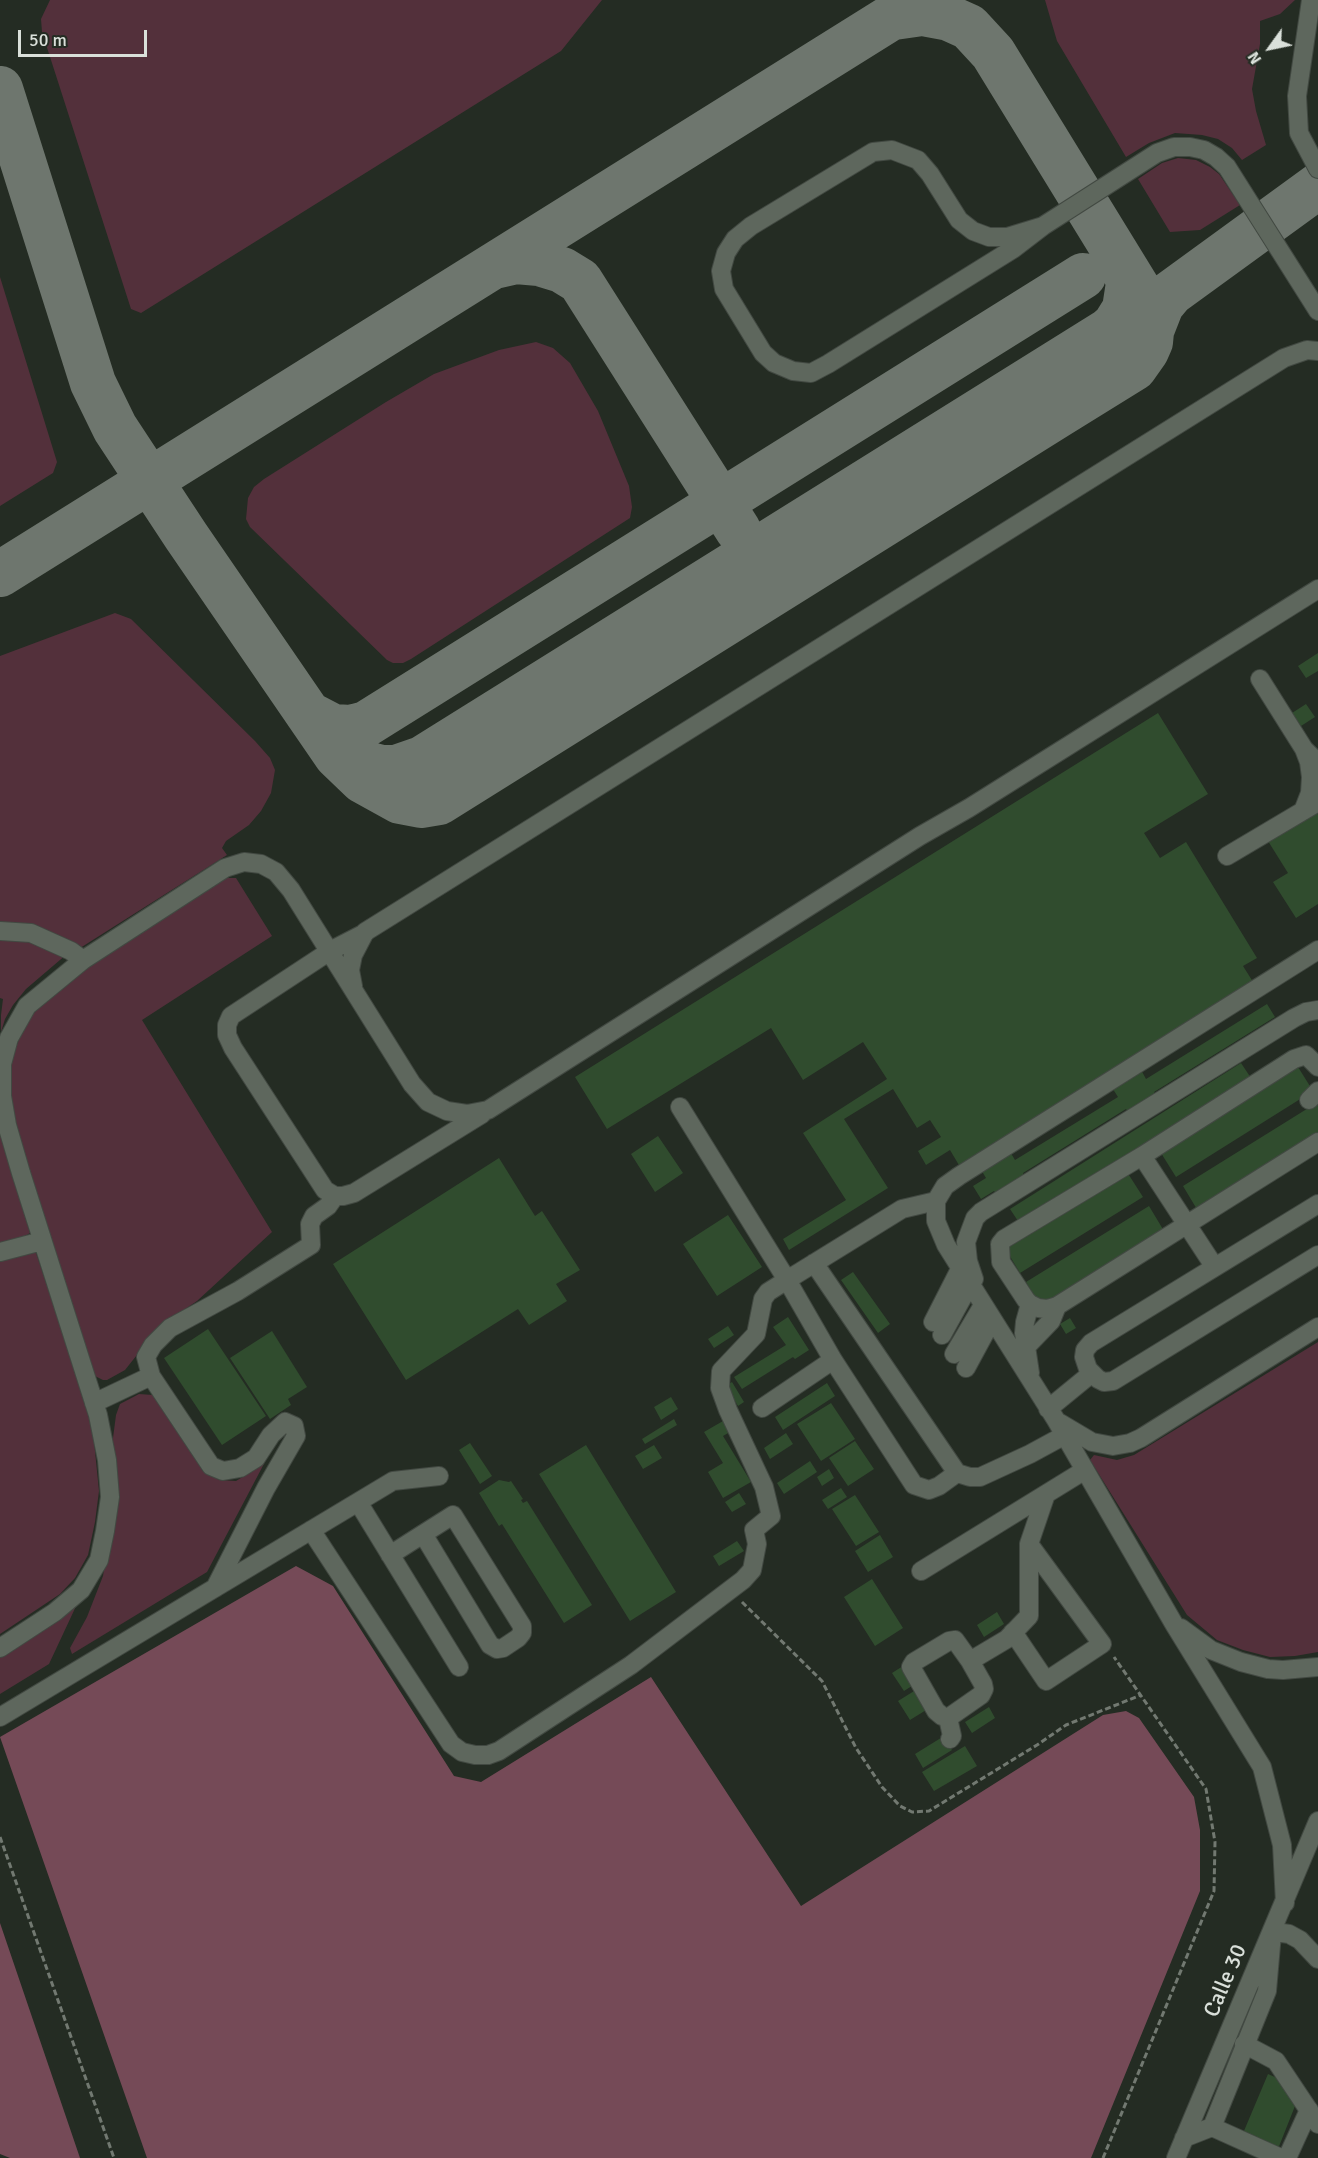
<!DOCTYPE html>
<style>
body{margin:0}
#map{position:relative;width:1318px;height:2158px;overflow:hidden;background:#242c23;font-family:Signika,sans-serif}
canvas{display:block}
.north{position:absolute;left:1240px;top:18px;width:60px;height:60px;-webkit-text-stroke:4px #242c23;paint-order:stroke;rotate:237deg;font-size:16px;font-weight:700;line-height:24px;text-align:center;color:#dae0da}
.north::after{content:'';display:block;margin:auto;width:21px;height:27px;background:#dae0da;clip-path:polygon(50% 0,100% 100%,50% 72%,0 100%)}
.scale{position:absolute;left:18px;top:30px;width:129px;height:27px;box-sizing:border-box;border:3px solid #dae0da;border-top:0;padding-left:8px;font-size:18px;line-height:21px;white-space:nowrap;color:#dae0da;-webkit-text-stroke:4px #242c23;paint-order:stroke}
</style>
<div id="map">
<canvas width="1318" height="2158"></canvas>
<div class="north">N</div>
<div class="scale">50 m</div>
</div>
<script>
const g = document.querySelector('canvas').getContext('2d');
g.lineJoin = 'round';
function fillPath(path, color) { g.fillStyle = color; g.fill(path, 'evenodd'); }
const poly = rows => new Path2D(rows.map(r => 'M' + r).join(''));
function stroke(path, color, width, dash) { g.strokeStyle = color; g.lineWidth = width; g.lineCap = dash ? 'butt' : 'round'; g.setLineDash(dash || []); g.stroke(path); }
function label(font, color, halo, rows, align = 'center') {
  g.font = font + ' Signika,sans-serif'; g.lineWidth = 4.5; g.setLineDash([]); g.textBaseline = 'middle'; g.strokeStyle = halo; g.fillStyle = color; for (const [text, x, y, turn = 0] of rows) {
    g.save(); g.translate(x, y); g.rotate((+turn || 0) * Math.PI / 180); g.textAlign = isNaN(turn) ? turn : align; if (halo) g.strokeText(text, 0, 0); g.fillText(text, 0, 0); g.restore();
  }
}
const green = poly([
 [50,0,602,0,561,51,141,313,131,309,42,32,41,19],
 [1045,0,1295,0,1280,14,1260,21,1260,44,1252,89,1256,111,1266,145,1242,160,1232,148,1218,139,1202,135,1175,133,1149,143,1126,157,1057,41],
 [1178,158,1196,160,1210,167,1219,174,1240,205,1200,230,1170,232,1138,179,1162,163],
 [0,277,57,462,53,473,0,506],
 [536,342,553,348,570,363,598,411,629,486,632,507,630,518,411,659,403,663,393,663,387,660,250,527,246,519,248,498,254,487,264,479,386,402,434,374,499,350],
 [115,613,131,619,255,741,270,758,275,770,271,793,261,811,249,825,226,841,222,848,227,855,77,950,0,925,0,656],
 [221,878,236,878,272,936,142,1020,272,1232,197,1301,160,1326,125,1370,107,1380,103,1380,93,1375,12,1120,9,1074,14,1052,22,1032,34,1011,57,987],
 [0,934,21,937,67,954,26,989,13,1005,5,1019,1,1032,1,1015,3,999,0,998],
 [0,1132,30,1233,20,1239,0,1247],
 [29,1252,36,1253,81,1386,93,1431,99,1491,95,1522,88,1555,75,1578,60,1594,0,1634,0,1256],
 [1318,1342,1318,1652,1295,1656,1270,1657,1243,1650,1217,1640,1187,1615,1090,1460,1094,1455,1117,1460,1134,1455],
 [139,1394,153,1395,180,1426,202,1470,219,1480,236,1481,254,1470,276,1441,207,1572,72,1654,70,1648,87,1617,103,1576,105,1563,114,1504,113,1438,116,1415,120,1404],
 [78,1602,49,1664,0,1694,0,1652]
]);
const forest = poly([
 [296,1566,333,1586,454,1776,481,1782,651,1677,801,1906,1103,1715,1126,1711,1139,1718,1194,1797,1200,1830,1200,1891,1091,2158,147,2158,0,1737],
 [0,1923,80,2158,10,2158,0,2154]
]);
const taxiway = poly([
 [0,89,93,383,115,428,186,536,337,756,362,780,400,801,421,805,439,802,1058,415,1134,368,1146,351,1150,342,1152,321,1141,294,993,53,969,27,949,18,922,13,894,17],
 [494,266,516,261,539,263,562,270,580,281,738,530],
 [1152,328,1161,305,1171,293,1318,186],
 [0,574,919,0],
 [308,714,333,727,351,728,366,724,1083,276],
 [343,754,354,761,382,768,396,768,422,759,1108,331,1115,325,1125,309,1129,283,1123,265]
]);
const building = poly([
 [1318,653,1318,671,1306,678,1298,666],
 [1306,704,1315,717,1301,726,1292,713],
 [1158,713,1208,794,1144,833,1160,858,1186,842,1257,958,1243,966,1260,993,1140,1068,1146,1079,1267,1004,1275,1017,1154,1092,1159,1099,1131,1117,1126,1109,1023,1173,1027,1181,999,1198,994,1191,981,1199,973,1186,986,1178,980,1168,966,1177,950,1150,926,1165,918,1151,941,1137,930,1120,917,1128,893,1089,844,1119,888,1188,789,1250,783,1239,846,1200,803,1133,887,1079,863,1042,803,1080,771,1028,607,1129,575,1077],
 [1111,1086,1118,1097,1015,1160,1009,1150],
 [1318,810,1318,904,1296,918,1273,882,1288,873,1268,841],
 [1241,1063,1251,1078,1020,1224,1010,1209],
 [1298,1067,1313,1091,1176,1177,1161,1153],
 [1318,1102,1318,1135,1198,1211,1183,1186],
 [658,1136,683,1173,655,1192,631,1154],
 [499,1158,535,1216,542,1211,580,1270,556,1284,567,1301,529,1325,518,1309,406,1380,333,1264],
 [1127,1172,1143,1197,1020,1273,1005,1248],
 [1149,1206,1164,1231,1041,1307,1026,1282],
 [728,1215,762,1267,717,1296,683,1244],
 [853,1272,890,1324,878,1333,841,1280],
 [788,1317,809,1350,795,1359,793,1357,742,1389,734,1377,786,1345,773,1327],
 [1070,1318,1076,1328,1066,1334,1060,1324],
 [728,1326,734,1335,714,1348,708,1339],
 [208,1329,266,1416,222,1445,164,1358],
 [272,1331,307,1387,288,1399,291,1405,270,1419,230,1358],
 [732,1382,744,1402,738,1406,726,1386],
 [827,1383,835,1396,783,1430,775,1417],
 [671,1397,678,1409,661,1420,654,1407],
 [831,1403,855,1439,821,1461,797,1424],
 [674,1419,677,1425,645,1444,642,1439],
 [723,1421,730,1432,723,1436,751,1482,723,1498,708,1472,723,1463,704,1432],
 [786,1433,793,1444,770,1459,764,1448],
 [855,1441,874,1469,848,1486,829,1458],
 [470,1443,492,1476,480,1484,459,1450],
 [586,1445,676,1592,630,1621,539,1474],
 [654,1445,662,1458,643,1469,635,1456],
 [810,1461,817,1472,784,1494,777,1483],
 [829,1469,834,1478,822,1486,817,1477],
 [499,1480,509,1482,511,1481,523,1499,521,1500,523,1503,527,1501,592,1605,564,1623,502,1524,499,1526,479,1493],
 [841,1488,847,1497,828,1509,822,1500],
 [739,1493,746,1504,732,1512,725,1502],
 [855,1495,879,1532,856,1546,832,1509],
 [880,1535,893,1557,868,1572,855,1551],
 [737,1541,744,1551,719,1566,713,1556],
 [872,1579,903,1628,875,1646,844,1597],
 [997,1612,1004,1624,984,1637,977,1625],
 [903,1666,915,1684,904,1691,892,1673],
 [919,1688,931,1707,910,1720,898,1701],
 [989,1707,995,1718,972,1733,965,1722],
 [944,1736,952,1750,923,1768,915,1754],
 [965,1746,977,1766,934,1791,922,1772],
 [1268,2074,1277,2078,1295,2106,1276,2154,1241,2138]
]);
const path = poly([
 [742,1602,822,1681,856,1748,882,1787,900,1806,912,1812,929,1811,1037,1745,1066,1725,1141,1695],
 [0,1837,114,2158],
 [1103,2158,1214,1891,1215,1842,1206,1789,1114,1657]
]);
const minor = poly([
 [1311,0,1297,96,1299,133,1318,169],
 [1043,226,1007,237,989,237,973,231,959,220,930,174,918,160,892,150,873,152,751,226,735,239,726,253,721,271,724,289,763,353,774,363,793,371,811,373,828,364,1013,249,1043,226,1157,153,1174,147,1190,147,1204,150,1216,157,1227,167,1318,311],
 [1260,679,1304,749,1318,763],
 [1303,811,1310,793,1311,777,1309,762,1304,749],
 [1227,856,1318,802],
 [0,931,31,933,71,951,83,960],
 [365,933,330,951,231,1016,227,1025,227,1035,233,1048,325,1190,335,1196,343,1196,354,1193,482,1114],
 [353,986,350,970,353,955,365,932,1284,358,1307,350,1318,351],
 [1318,1067,1306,1055,1294,1059,1142,1156,1004,1239,1000,1244,1001,1262,1026,1300,1030,1304,1038,1308,1047,1309,1057,1306,1318,1142],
 [1309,1100,1318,1091],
 [680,1107,787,1280,902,1209,936,1201],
 [1142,1156,1214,1266],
 [1318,1204,1091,1343,1085,1350,1084,1357,1088,1369,1098,1379,1104,1382,1113,1381,1318,1255],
 [0,1252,42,1241],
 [974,1279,968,1261,966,1242,975,1218,981,1212,1294,1018,1306,1012,1318,1010],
 [933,1322,960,1269],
 [942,1335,970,1284],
 [1025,1348,1051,1321,1057,1306],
 [954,1354,983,1305],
 [966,1368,992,1320],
 [1030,1373,1024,1333,1025,1322,1030,1304],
 [94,1403,151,1376],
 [762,1408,833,1360],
 [1048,1409,1092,1373],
 [1060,1423,1092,1442,1113,1446,1130,1443,1141,1438,1318,1327],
 [957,1473,970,1477,980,1477,1030,1454,1065,1435],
 [358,1502,459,1667],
 [311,1530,451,1744,462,1752,475,1755,488,1755,499,1751,631,1665,743,1580,752,1570,757,1544,754,1530,771,1516,764,1487,728,1410,720,1388,721,1371,756,1334,763,1299,768,1292,787,1280,833,1360,914,1485,929,1490,939,1486,957,1473,814,1263],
 [390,1555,423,1534,453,1515,522,1626,522,1633,518,1638,503,1648,497,1649,490,1645,423,1534],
 [921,1571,1085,1470],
 [215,1588,266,1488,296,1436,294,1426,285,1422,271,1435,256,1458,240,1468,223,1471,211,1466,151,1376,146,1357,153,1345,170,1328,238,1291,311,1245,310,1224,314,1216,328,1206,335,1196],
 [1181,1628,1211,1650,1241,1662,1268,1669,1283,1670,1318,1667],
 [1013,1632,1046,1681,1102,1644,1029,1544],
 [0,1648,55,1612,81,1590,99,1560,105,1531,110,1497,107,1460,98,1415,21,1173,7,1125,2,1096,2,1064,9,1038,27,1006,83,960,225,868,244,862,261,864,276,872,291,890,412,1084,428,1102,447,1111,467,1114,488,1110,920,836,969,808,1318,589],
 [970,1661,955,1640,949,1641,914,1662,911,1667,936,1711,942,1716,948,1718,981,1695,984,1689,983,1684,970,1661,1007,1639,1029,1616,1029,1544,1046,1494],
 [0,1717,393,1481,439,1476],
 [948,1718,952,1736,950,1739],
 [1285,1903,1282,1845,1262,1767,1174,1624,1056,1420,946,1245,936,1221,936,1201,945,1186,959,1176,1318,950],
 [1244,2044,1276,2061,1318,2124],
 [1212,2127,1281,2158],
 [1184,2138,1212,2127,1267,1991,1272,1934,1276,1932,1289,1934,1300,1940,1318,1959],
 [1176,2158,1318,1821],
 [1287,2158,1309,2110]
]);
const streetNames = [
 ["Calle 30",1226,1981,-67]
];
fillPath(green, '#53303b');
fillPath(forest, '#754a57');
stroke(taxiway, '#6e766e', 46);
fillPath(building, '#304c2e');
stroke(minor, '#424942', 20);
stroke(path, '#727971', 3, [6, 3]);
stroke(minor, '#5e675d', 18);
label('22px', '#dae0da', '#242c23', streetNames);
</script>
